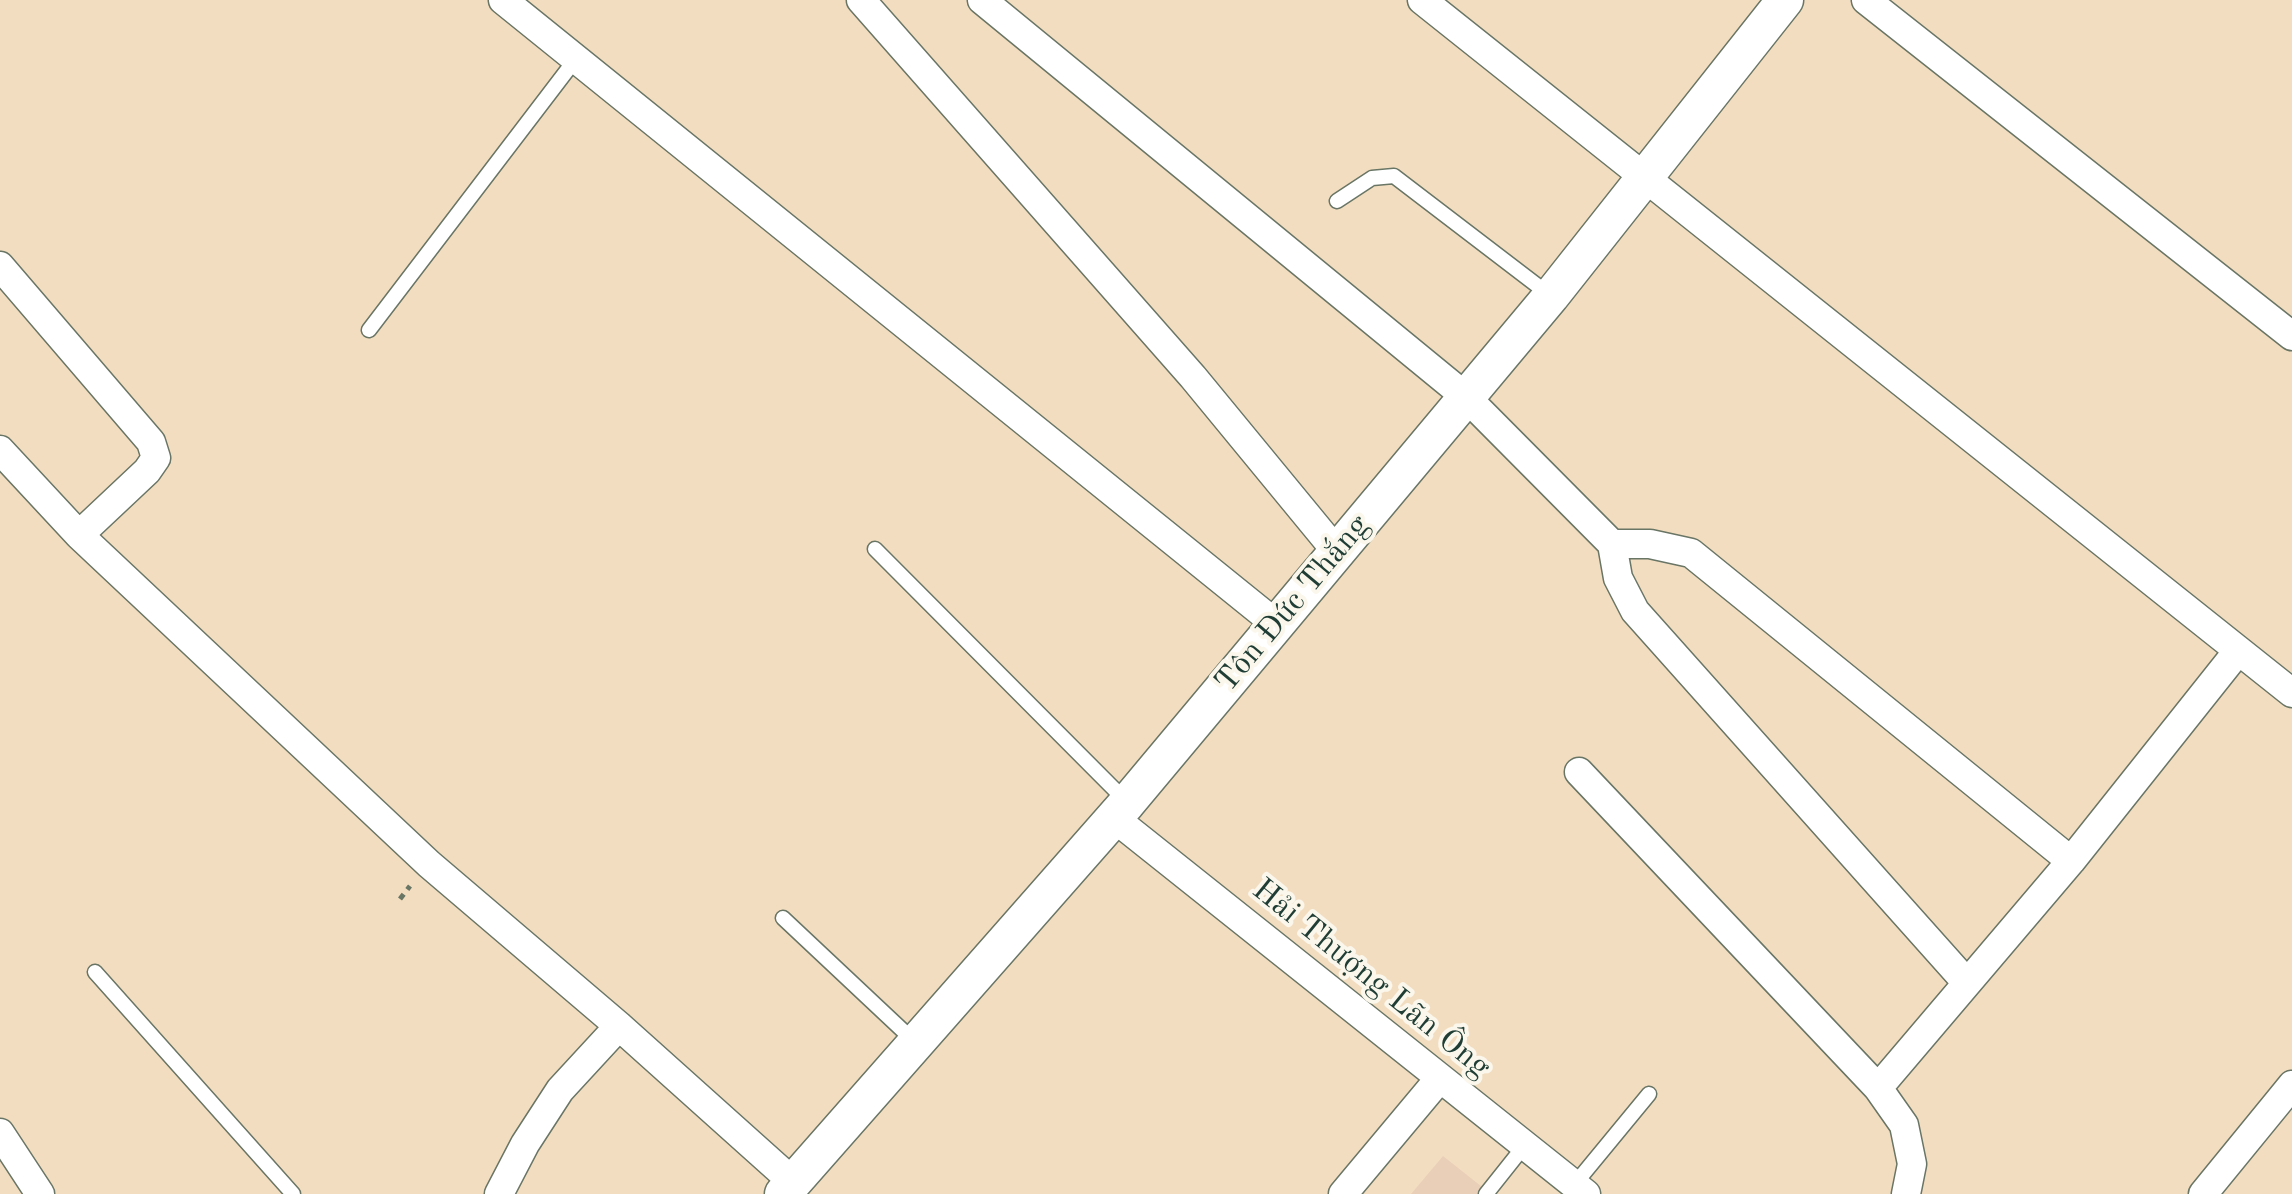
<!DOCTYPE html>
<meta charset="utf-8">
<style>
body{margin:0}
canvas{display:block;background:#f3ddc0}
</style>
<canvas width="2292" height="1194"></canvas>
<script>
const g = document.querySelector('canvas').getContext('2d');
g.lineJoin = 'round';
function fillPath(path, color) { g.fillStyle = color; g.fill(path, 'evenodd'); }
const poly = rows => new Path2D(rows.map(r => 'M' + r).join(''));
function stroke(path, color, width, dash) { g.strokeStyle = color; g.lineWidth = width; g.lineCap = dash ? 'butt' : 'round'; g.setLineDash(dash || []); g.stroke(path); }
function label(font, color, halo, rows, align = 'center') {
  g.font = font + ' "Old Standard TT",serif'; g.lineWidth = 8; g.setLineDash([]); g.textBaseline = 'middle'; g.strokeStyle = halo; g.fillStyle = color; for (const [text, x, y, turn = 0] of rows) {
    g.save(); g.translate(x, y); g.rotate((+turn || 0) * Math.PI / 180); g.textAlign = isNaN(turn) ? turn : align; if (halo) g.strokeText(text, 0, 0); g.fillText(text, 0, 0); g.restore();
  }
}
const built = poly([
 [1443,1156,1491,1194,1411,1194]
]);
const path = poly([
 [400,899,410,886]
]);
const service = poly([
 [1337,201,1372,178,1394,176,1551,296],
 [369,330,575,60],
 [875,549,1127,802],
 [783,918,915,1042],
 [95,972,293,1194],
 [1574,1185,1649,1094],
 [1486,1194,1525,1145]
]);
const minor = poly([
 [503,0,1276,624],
 [861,0,1193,377,1337,552],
 [982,0,1466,397,1612,544,1618,578,1635,611,1967,983],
 [1422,0,2292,693],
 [1866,0,2292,336],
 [0,266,151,442,156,458,147,471,79,535,429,864,619,1026,793,1182],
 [0,450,79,535],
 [1612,544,1650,544,1691,553,2071,861],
 [1579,772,1878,1088,1904,1125,1912,1164,1906,1194],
 [1114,818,1586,1194],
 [1878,1088,2071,861,2238,651],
 [0,1133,40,1194],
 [499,1194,525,1144,560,1090,619,1026],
 [1343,1194,1440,1078],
 [2203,1194,2292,1085]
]);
const tertiary = poly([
 [783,1194,1127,803,1551,296,1785,0]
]);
const streetNames = [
 ["Tôn Đức Thắng",1293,604,-50],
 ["Hải Thượng Lãn Ông",1371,979,39]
];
fillPath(built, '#e9cfb8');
stroke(service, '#697565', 17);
stroke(minor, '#697565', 31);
stroke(tertiary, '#697565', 39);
stroke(path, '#697565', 5, [6, 6]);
stroke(service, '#fff', 14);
stroke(minor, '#fff', 28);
stroke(tertiary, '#fff', 36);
label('32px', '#1f3d34', '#fbf7ec', streetNames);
</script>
